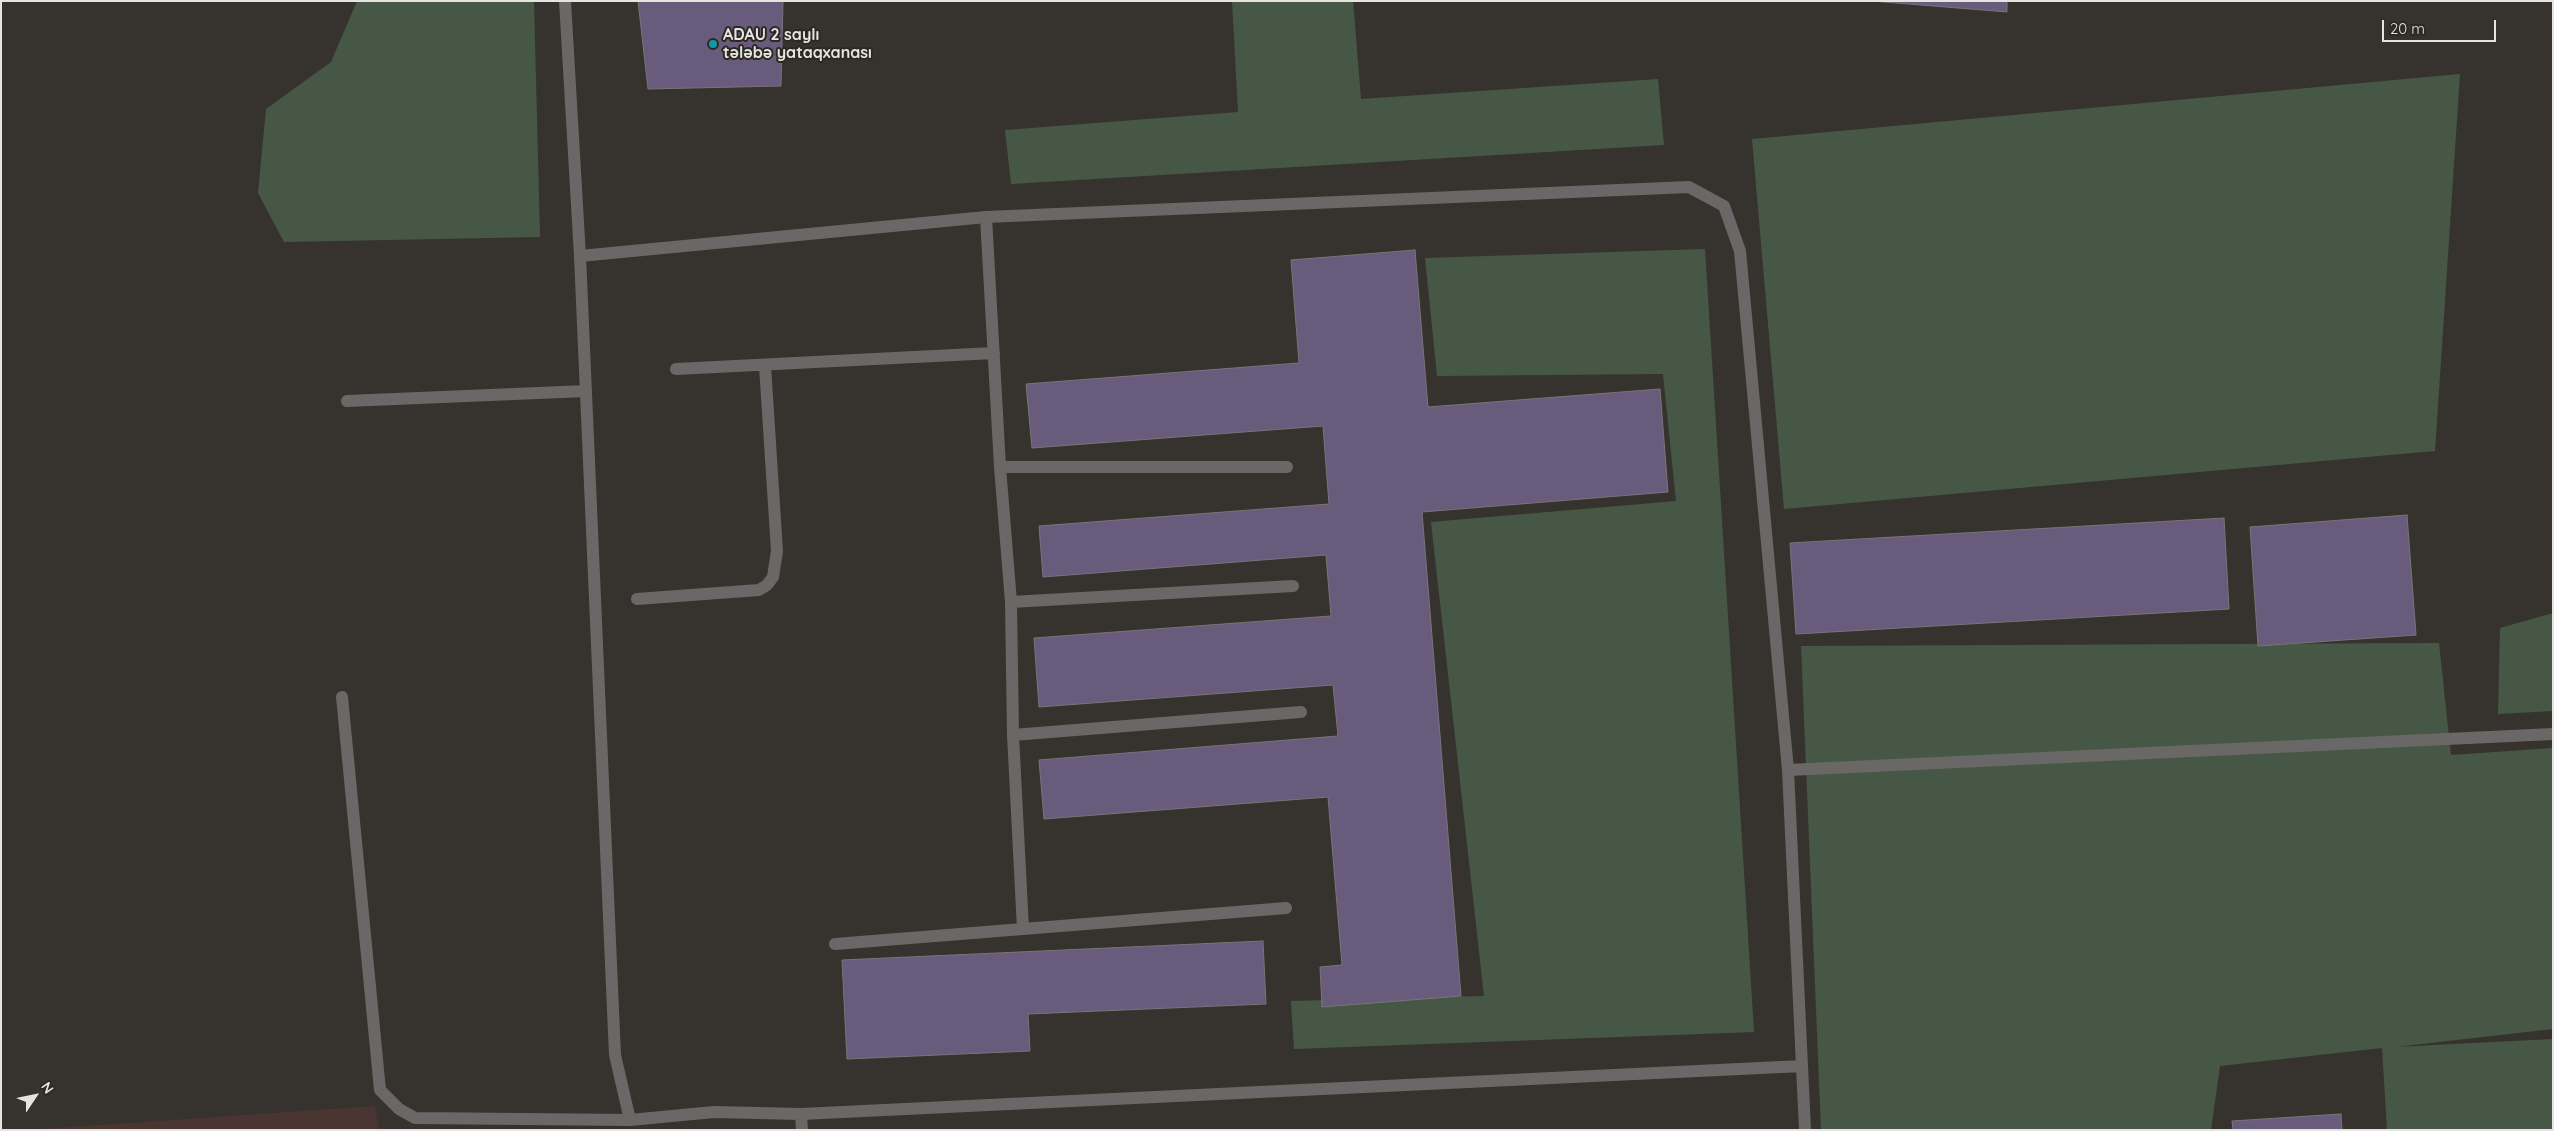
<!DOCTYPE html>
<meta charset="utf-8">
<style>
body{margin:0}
#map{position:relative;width:2554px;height:1131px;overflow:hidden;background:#36332e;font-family:Quicksand,sans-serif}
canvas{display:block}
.frame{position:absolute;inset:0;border:2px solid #e6e4e1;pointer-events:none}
.north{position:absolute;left:10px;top:1071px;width:50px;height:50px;-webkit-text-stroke:4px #2c2924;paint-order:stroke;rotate:56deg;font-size:14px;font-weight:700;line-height:20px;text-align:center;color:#e6e4e1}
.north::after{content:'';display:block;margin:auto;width:18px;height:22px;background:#e6e4e1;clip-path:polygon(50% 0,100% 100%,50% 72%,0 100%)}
.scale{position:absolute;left:2382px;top:20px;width:114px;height:22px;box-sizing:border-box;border:2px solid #e6e4e1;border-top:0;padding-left:6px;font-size:15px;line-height:18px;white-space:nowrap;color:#e6e4e1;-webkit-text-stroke:4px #2c2924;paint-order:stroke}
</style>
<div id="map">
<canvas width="2554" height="1131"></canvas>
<div class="frame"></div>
<div class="north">N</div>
<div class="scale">20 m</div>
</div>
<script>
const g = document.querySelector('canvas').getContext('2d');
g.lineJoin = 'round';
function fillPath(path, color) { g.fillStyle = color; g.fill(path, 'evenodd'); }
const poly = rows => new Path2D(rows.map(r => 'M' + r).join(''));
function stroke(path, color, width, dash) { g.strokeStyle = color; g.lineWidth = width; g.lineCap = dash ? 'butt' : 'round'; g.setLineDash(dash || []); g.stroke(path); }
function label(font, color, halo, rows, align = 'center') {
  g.font = font + ' Quicksand,sans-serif'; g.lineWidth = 4; g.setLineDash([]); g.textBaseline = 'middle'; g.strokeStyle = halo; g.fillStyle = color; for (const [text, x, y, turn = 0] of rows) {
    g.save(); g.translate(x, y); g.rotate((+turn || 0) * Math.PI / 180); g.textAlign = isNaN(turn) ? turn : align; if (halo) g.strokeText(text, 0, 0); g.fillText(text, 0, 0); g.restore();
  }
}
const education = poly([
 [375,1106,379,1130,27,1130]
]);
const green = poly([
 [357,1,534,1,540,237,284,242,258,193,266,109,331,62],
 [1232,1,1353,1,1361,99,1658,79,1664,145,1011,184,1005,130,1238,112],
 [2460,74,2435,451,1784,509,1752,139],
 [1705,249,1754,1032,1294,1049,1291,1001,1484,996,1431,522,1676,501,1663,374,1437,376,1425,258],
 [2553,613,2553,711,2498,714,2500,628],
 [2439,643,2451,755,2553,748,2553,1029,2395,1047,2553,1039,2553,1130,2387,1130,2382,1048,2220,1066,2211,1130,1821,1130,1801,646]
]);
const building = poly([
 [638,1,783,1,781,86,648,89,638,1],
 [2007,1,2007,12,1872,1,2007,1],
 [1415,250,1428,407,1660,389,1668,492,1422,512,1461,996,1322,1007,1320,967,1342,965,1328,797,1044,819,1039,760,1338,736,1333,685,1039,707,1034,638,1331,616,1326,555,1043,577,1039,526,1329,504,1323,426,1032,448,1026,384,1299,363,1291,260,1415,250],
 [2407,515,2416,635,2258,646,2250,527,2407,515],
 [2224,518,2229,609,1796,634,1790,543,2224,518],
 [1263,941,1266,1004,1028,1014,1030,1051,847,1059,842,960,1263,941],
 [2341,1114,2342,1130,2233,1130,2232,1121,2341,1114]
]);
const lane = poly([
 [565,1,580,256],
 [986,217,1000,467,1011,602,1013,735,1023,929],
 [676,369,994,353],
 [347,401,586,391],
 [1000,467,1287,467],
 [637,599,759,590,767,585,773,577,777,551,765,366],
 [1011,602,1293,586],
 [342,697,380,1090,399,1109,415,1118,630,1120],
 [1013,735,1301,712],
 [835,944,1286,908]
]);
const street = poly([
 [1788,770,2553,734],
 [1802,1066,801,1114,714,1112,630,1120,615,1055,580,256,986,217,1689,187,1724,206,1740,251,1788,770,1802,1066,1805,1130],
 [801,1114,802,1130]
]);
const markers = [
 [713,44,5,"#0f9aa8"]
];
const poiNames = [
 ["ADAU 2 saylı",723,35],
 ["tələbə yataqxanası",723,53]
];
fillPath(education, '#4a3532');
fillPath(green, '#465845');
fillPath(building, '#685b7b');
stroke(building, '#78757b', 1);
stroke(lane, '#6a6866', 12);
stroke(street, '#6a6866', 12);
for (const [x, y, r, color] of markers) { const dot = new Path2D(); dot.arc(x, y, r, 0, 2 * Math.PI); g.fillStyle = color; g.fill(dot); stroke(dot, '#2c2924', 2); }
label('bold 16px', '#e6e4e1', '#2c2924', poiNames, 'left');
</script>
